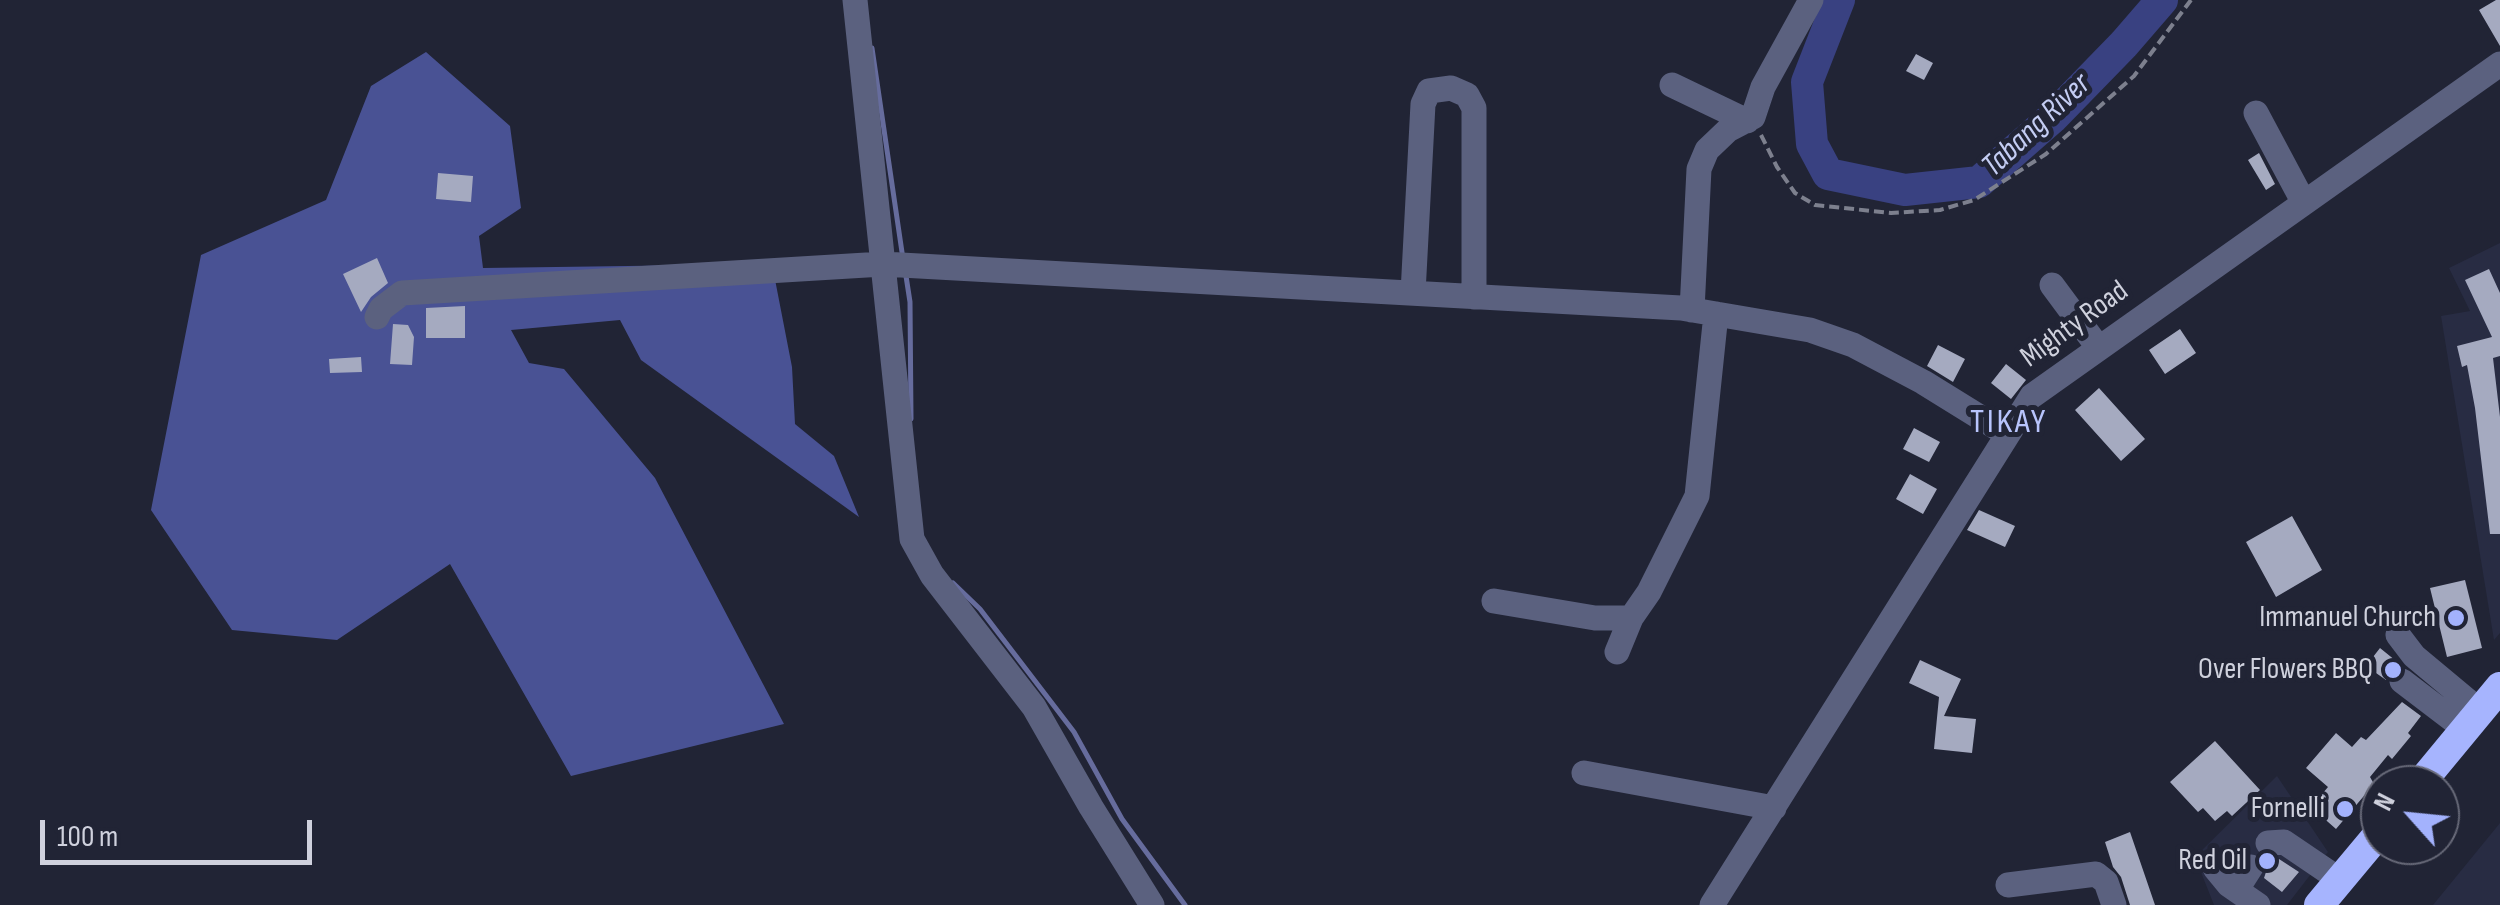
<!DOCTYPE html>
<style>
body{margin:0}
#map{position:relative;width:2500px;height:905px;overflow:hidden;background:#212435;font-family:"Sofia Sans Condensed",sans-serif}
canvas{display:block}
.north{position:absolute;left:2360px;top:765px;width:100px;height:100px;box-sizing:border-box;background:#212435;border:2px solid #676978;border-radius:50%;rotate:297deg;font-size:28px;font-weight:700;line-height:40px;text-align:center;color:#cfd1dd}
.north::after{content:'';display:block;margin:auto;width:35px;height:45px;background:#a3b2fd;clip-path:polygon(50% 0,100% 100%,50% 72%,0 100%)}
.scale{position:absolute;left:40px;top:820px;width:272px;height:45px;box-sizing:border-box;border:5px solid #cfd1dd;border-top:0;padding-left:12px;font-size:30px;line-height:35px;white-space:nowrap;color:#cfd1dd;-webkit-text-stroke:8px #212435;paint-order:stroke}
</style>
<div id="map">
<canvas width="2500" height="905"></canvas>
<div class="north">N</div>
<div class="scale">100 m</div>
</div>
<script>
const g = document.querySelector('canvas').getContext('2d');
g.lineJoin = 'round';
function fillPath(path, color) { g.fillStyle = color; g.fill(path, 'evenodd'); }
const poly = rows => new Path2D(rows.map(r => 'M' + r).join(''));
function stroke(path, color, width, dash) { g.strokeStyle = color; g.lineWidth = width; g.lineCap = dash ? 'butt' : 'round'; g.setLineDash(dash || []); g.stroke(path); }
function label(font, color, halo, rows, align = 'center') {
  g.font = font + ' "Sofia Sans Condensed",sans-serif'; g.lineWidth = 10; g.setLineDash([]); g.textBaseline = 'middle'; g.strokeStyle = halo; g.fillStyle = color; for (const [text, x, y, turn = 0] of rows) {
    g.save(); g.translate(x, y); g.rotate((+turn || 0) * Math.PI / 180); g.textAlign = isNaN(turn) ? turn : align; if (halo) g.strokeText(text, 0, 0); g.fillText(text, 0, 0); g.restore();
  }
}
const built = poly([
 [2500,243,2500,633,2494,640,2441,316,2470,311,2449,268],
 [2277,776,2328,852,2287,905,2214,905,2195,857],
 [2500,823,2500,905,2433,905]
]);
const forest = poly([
 [426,52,510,126,521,208,479,236,483,268,772,264,792,367,795,424,834,456,859,517,641,360,620,320,511,330,529,363,564,369,655,478,784,724,571,776,450,564,337,640,232,630,151,510,201,255,326,200,371,86]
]);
const stream = poly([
 [872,48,903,259],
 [906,276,910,302,911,419],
 [953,583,980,609,1074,732,1122,819,1185,905]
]);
const river = poly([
 [1839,0,1807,82,1812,144,1828,174,1905,190,1979,182,2052,118,2124,44,2162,0]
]);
const building = poly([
 [2496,0,2500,0,2500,46,2479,10],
 [1916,54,1933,63,1924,80,1906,71],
 [2259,153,2275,184,2266,190,2248,160],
 [438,173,473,176,471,202,436,199],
 [377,258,388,283,371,297,361,312,343,274],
 [2489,269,2500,293,2500,356,2493,358,2500,417,2500,534,2490,534,2475,408,2467,365,2462,367,2457,346,2492,337,2465,280],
 [465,306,465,338,426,338,426,308],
 [393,324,408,325,414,337,412,365,390,364],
 [2180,329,2196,353,2165,374,2149,350],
 [1938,345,1965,359,1953,382,1927,366],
 [361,357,362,372,330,373,329,359],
 [2006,364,2026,380,2011,399,1991,383],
 [2099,388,2145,439,2121,461,2075,410],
 [1914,428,1940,442,1929,462,1903,449],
 [1910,474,1937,489,1923,514,1896,499],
 [1979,510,2015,526,2005,547,1967,530],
 [2292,516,2322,570,2276,597,2246,542],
 [2465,580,2482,648,2447,657,2430,588],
 [2380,648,2401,665,2390,670,2386,680,2366,666],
 [1920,660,1961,679,1944,716,1976,719,1972,753,1934,749,1939,697,1909,683],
 [2402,702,2421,716,2408,733,2411,736,2392,759,2388,755,2370,777,2374,784,2336,829,2311,807,2328,787,2306,768,2336,733,2352,747,2361,737,2366,740],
 [2215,741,2260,790,2232,816,2227,811,2215,821,2203,808,2198,812,2170,782],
 [2130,832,2155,905,2130,905,2121,877,2113,867,2105,842],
 [2265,858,2279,859,2299,872,2282,892,2264,878,2267,869]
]);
const path = poly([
 [1761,135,1777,167,1795,193,1815,205,1891,213,1940,210,1974,200,2046,154,2134,76,2191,0]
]);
const minor = poly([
 [855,0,912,539,932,575,1034,707,1091,807,1152,905],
 [1672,85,1747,121],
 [2256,113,2304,203],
 [2052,285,2098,347],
 [1413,293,1423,104,1429,91,1451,88,1467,95,1474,108,1474,297],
 [1692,310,1699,169,1707,150,1728,130,1753,117,1763,87,1811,0],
 [377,317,381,309,402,293,883,264,1681,308,1810,330,1853,345,1923,382,2007,434],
 [1494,601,1595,618,1631,618,1649,592,1697,496,1716,314],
 [2398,635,2414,656,2480,711],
 [1617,652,1631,618],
 [2402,681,2465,729],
 [1584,773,1774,808],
 [2268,843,2284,842,2340,880],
 [2215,868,2229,885,2258,905],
 [2008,885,2096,874,2106,882,2114,905],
 [2237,889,2251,867],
 [1712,905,2032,396,2500,64]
]);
const highway = poly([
 [2419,785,2500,687],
 [2319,905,2380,832]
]);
const markers = [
 [2456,618,10,"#a3b2fd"],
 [2393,670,10,"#a3b2fd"],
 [2345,809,10,"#a3b2fd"],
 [2267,861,10,"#a3b2fd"]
];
const streetNames = [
 ["Mighty Road",2075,325,-36]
];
const poiNames = [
 ["Immanuel Church",2436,618],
 ["Over Flowers BBQ",2373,670],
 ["Fornelli",2325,809],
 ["Red Oil",2247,861]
];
const waterNames = [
 ["Tabang River",2037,126,-43]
];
const quarterNames = [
 ["TIKAY",2009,423]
];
fillPath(built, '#282c43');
fillPath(forest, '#495294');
stroke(stream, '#666c9d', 5);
stroke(river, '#394181', 32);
fillPath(building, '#a5aac0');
stroke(path, '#7d808e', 4, [10, 5]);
stroke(minor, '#5b617f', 25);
stroke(highway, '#a6b4fe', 30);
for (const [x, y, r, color] of markers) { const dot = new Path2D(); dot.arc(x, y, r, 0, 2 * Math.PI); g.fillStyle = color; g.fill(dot); stroke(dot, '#212435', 4); }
label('30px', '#cfd1dd', '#212435', streetNames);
label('30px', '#cfd1dd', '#212435', poiNames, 'right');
label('italic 32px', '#c4cdf3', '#212435', waterNames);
g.letterSpacing = '2.5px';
label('35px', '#b8c4fc', '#212435', quarterNames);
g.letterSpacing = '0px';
</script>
